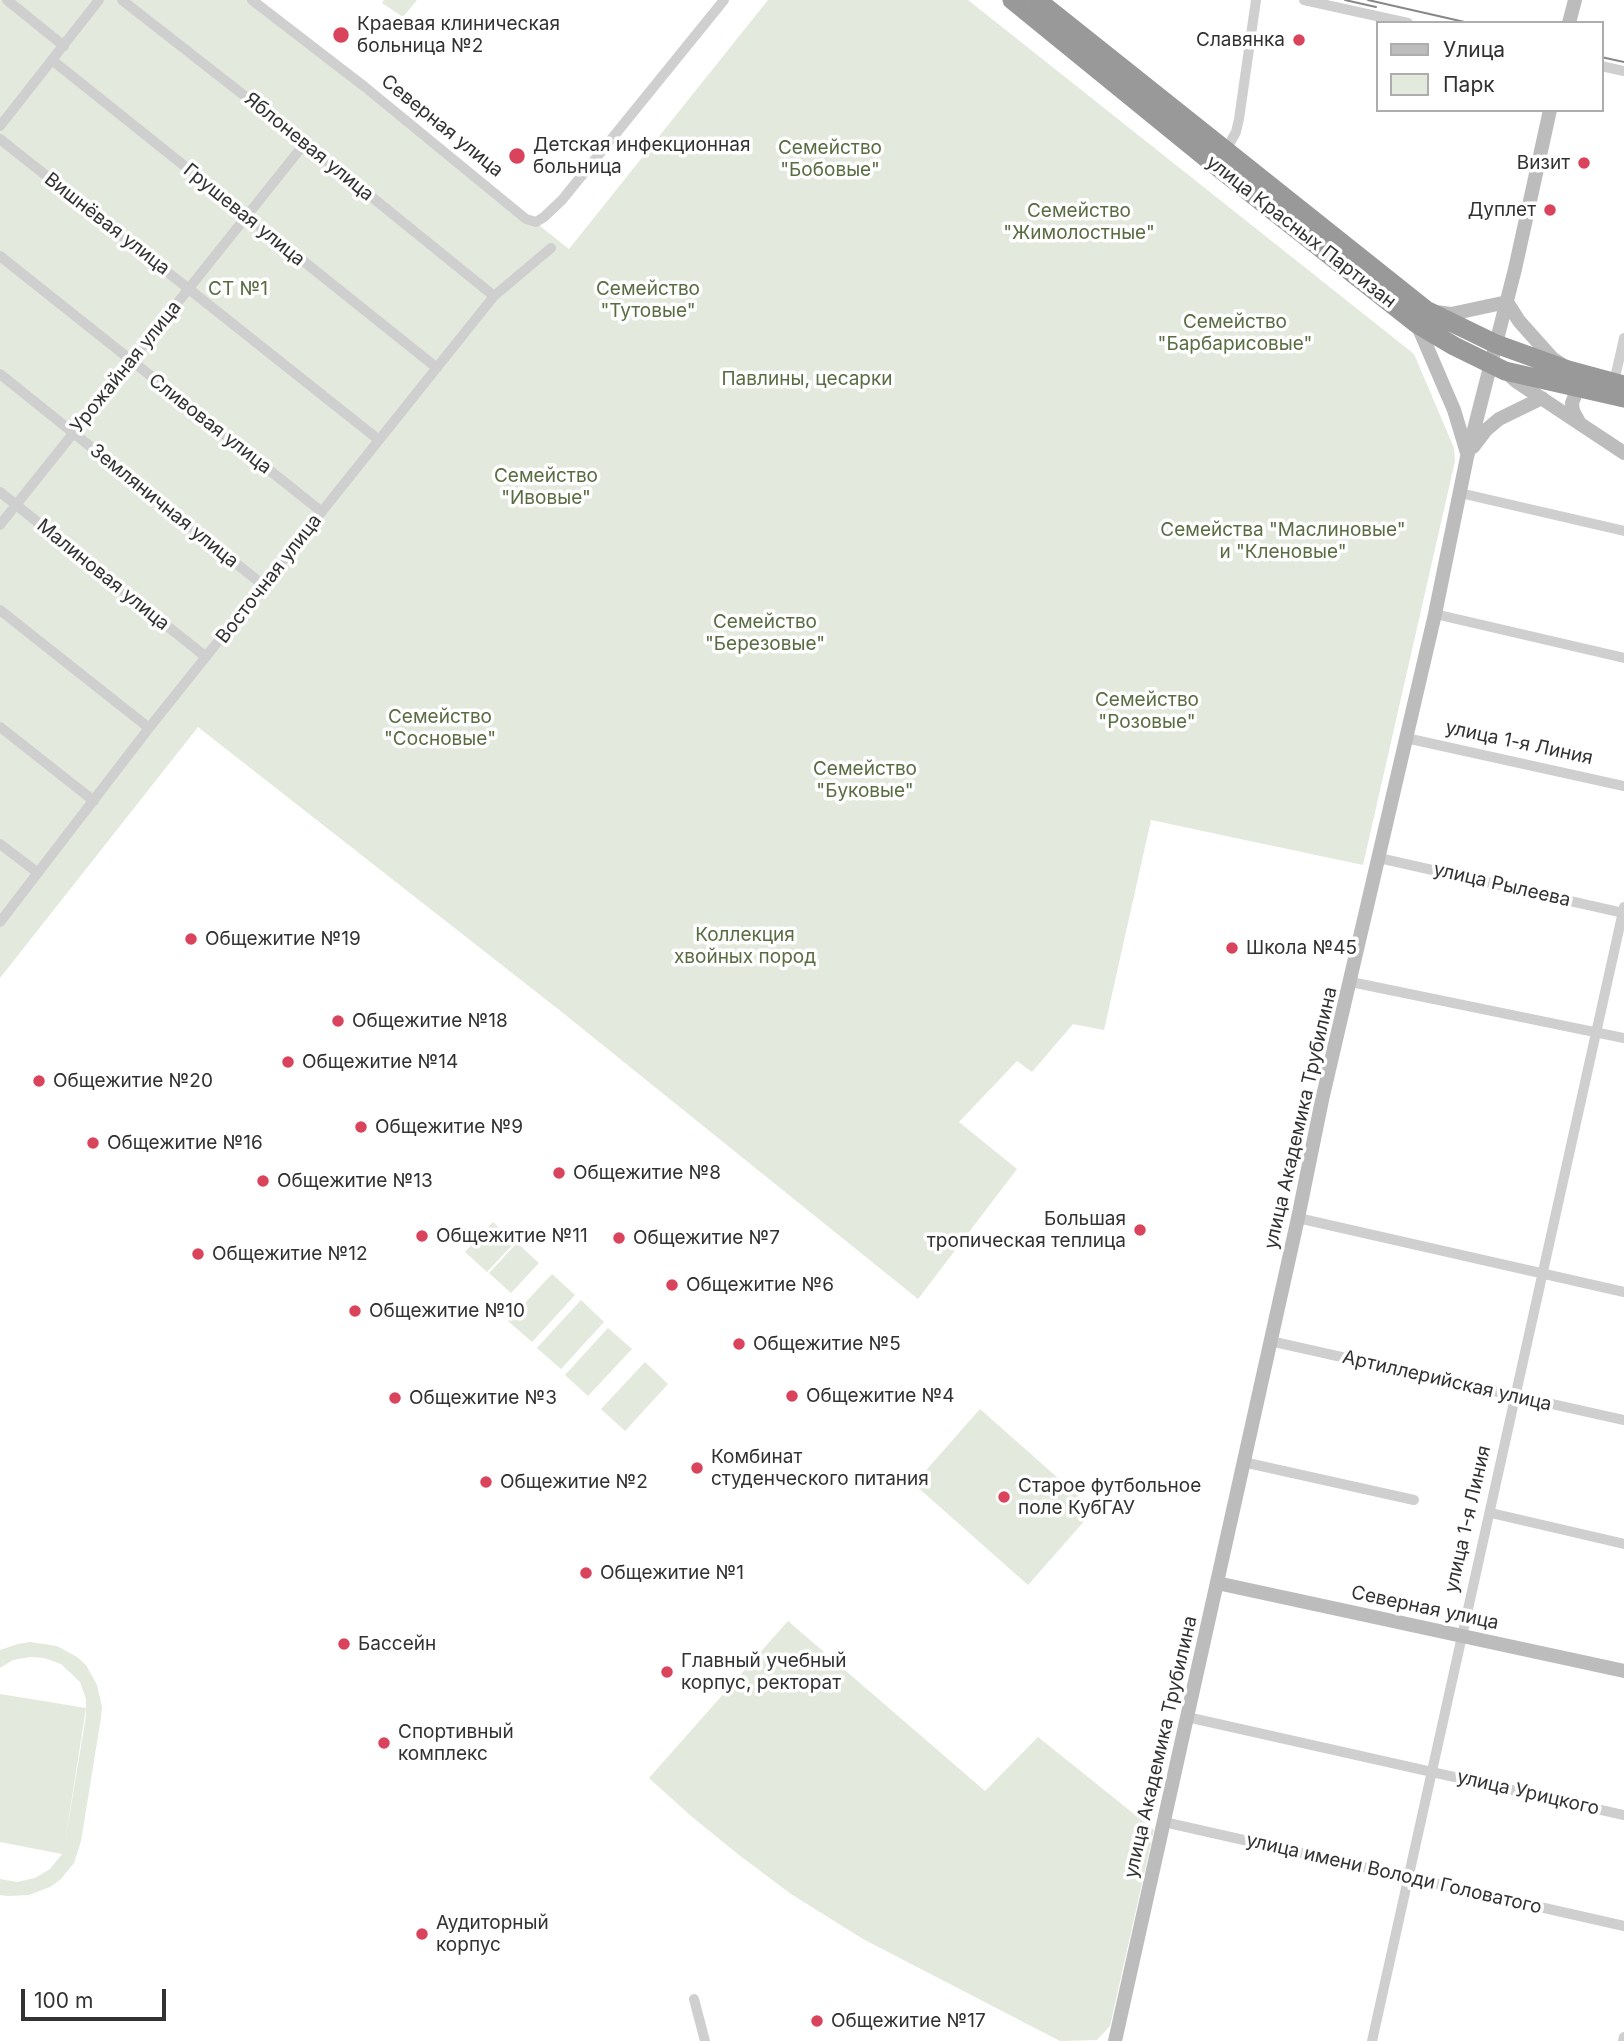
<!DOCTYPE html>
<meta charset="utf-8">
<style>
body{margin:0}
#map{position:relative;width:1624px;height:2041px;overflow:hidden;background:#fff;font-family:Inter,sans-serif}
canvas{display:block}
.legend{position:absolute;left:1376px;top:21px;width:228px;height:91px;box-sizing:border-box;background:#fff;border:2px solid #adadad;margin:0;padding:9px 12px;list-style:none;font-size:21px;color:#323232}
.legend li{display:flex;align-items:center;gap:14px;height:35px}
.legend b{width:35px;border:2px solid #adadad}
.scale{position:absolute;left:21px;top:1989px;width:145px;height:32px;box-sizing:border-box;border:4px solid #323232;border-top:0;padding-left:9px;font-size:21px;line-height:24px;white-space:nowrap;color:#323232;-webkit-text-stroke:5px #fff;paint-order:stroke}
</style>
<div id="map">
<canvas width="1624" height="2041"></canvas>
<ul class="legend">
<li><b style="height:9px;background:#bcbcbc"></b>Улица</li>
<li><b style="height:19px;background:#e3e9dc"></b>Парк</li>
</ul>
<div class="scale">100 m</div>
</div>
<script>
const g = document.querySelector('canvas').getContext('2d');
g.lineJoin = 'round';
function fillPath(path, color) { g.fillStyle = color; g.fill(path, 'evenodd'); }
const poly = rows => new Path2D(rows.map(r => 'M' + r).join(''));
function stroke(path, color, width, dash) { g.strokeStyle = color; g.lineWidth = width; g.lineCap = dash ? 'butt' : 'round'; g.setLineDash(dash || []); g.stroke(path); }
function label(font, color, halo, rows, align = 'center') {
  g.font = font + ' Inter,sans-serif'; g.lineWidth = 7; g.setLineDash([]); g.textBaseline = 'middle'; g.strokeStyle = halo; g.fillStyle = color; for (const [text, x, y, turn = 0] of rows) {
    g.save(); g.translate(x, y); g.rotate((+turn || 0) * Math.PI / 180); g.textAlign = isNaN(turn) ? turn : align; if (halo) g.strokeText(text, 0, 0); g.fillText(text, 0, 0); g.restore();
  }
}
const green = poly([
 [0,0,254,0,569,249,768,0,968,0,1414,354,1454,448,1455,461,1363,865,1151,820,1104,1030,1073,1024,1032,1072,1017,1061,959,1122,1017,1169,918,1299,558,1009,198,727,0,978],
 [384,0,417,0,403,17,382,3],
 [493,1222,515,1242,487,1272,465,1252],
 [517,1243,539,1263,511,1293,489,1273],
 [552,1274,575,1295,532,1342,508,1321],
 [581,1300,604,1322,561,1369,537,1348],
 [608,1328,632,1349,588,1396,565,1375],
 [645,1362,668,1384,625,1431,601,1409],
 [980,1409,1094,1510,1028,1585,914,1484],
 [788,1621,985,1791,1038,1737,1154,1830,1110,2026,1097,2040,1060,2041,863,1939,791,1894,739,1855,691,1816,649,1778],
 [30,1642,57,1646,77,1657,86,1665,97,1685,102,1707,101,1718,81,1841,74,1863,60,1880,50,1887,29,1895,7,1896,0,1895,0,1879,17,1882,35,1878,50,1869,62,1854,0,1842,0,1694,86,1708,64,1848,86,1716,86,1699,80,1682,61,1664,44,1658,30,1657,13,1660,0,1668,0,1650,18,1644]
]);
const street = poly([
 [7,0,64,46],
 [122,0,305,143,494,296],
 [252,0,365,87,526,219,536,222,544,217,562,200,724,0],
 [1304,0,1408,23],
 [52,60,437,368],
 [1601,66,1624,71],
 [0,126,99,0],
 [0,139,379,440],
 [1226,150,1236,132,1239,119,1256,0],
 [0,256,322,512],
 [0,374,263,585],
 [1614,382,1624,338],
 [0,492,206,657],
 [1460,493,1624,531],
 [0,525,305,143],
 [0,610,149,728],
 [1435,614,1624,658],
 [0,727,94,801],
 [1406,738,1624,786],
 [0,844,38,873],
 [1379,858,1624,913],
 [0,922,149,728,494,296,551,248],
 [1351,982,1624,1038],
 [1298,1218,1624,1292],
 [1270,1341,1624,1420],
 [1243,1462,1414,1500],
 [1491,1513,1624,1544],
 [1187,1717,1624,1815],
 [1164,1822,1624,1926],
 [694,1999,705,2041],
 [1372,2041,1624,907],
 [1623,2041,1624,2037]
]);
const secondary = poly([
 [1569,23,1575,0],
 [1507,302,1519,321,1552,358,1561,364],
 [1436,312,1451,314,1507,302],
 [1417,324,1454,410,1467,453],
 [1507,373,1517,382,1624,453],
 [1579,422,1573,411,1572,403,1576,393,1581,389],
 [1473,447,1486,430,1499,419,1542,398],
 [1217,1583,1624,1671],
 [1115,2041,1298,1218,1322,1100,1435,614,1467,457,1515,269,1550,110]
]);
const highway = poly([
 [1012,0,1211,162,1417,324,1454,346,1505,371,1624,398],
 [1037,0,1426,310,1496,344,1568,370,1624,385]
]);
const tram = poly([
 [1345,0,1376,7],
 [1368,0,1469,23],
 [1601,57,1624,62]
]);
const markers = [
 [341,35,9,"#da435c"],
 [1299,40,7,"#da435c"],
 [517,156,9,"#da435c"],
 [1584,163,7,"#da435c"],
 [1550,210,7,"#da435c"],
 [191,939,7,"#da435c"],
 [1232,948,7,"#da435c"],
 [338,1021,7,"#da435c"],
 [288,1062,7,"#da435c"],
 [39,1081,7,"#da435c"],
 [361,1127,7,"#da435c"],
 [93,1143,7,"#da435c"],
 [559,1173,7,"#da435c"],
 [263,1181,7,"#da435c"],
 [1140,1230,7,"#da435c"],
 [422,1236,7,"#da435c"],
 [619,1238,7,"#da435c"],
 [198,1254,7,"#da435c"],
 [672,1285,7,"#da435c"],
 [355,1311,7,"#da435c"],
 [739,1344,7,"#da435c"],
 [792,1396,7,"#da435c"],
 [395,1398,7,"#da435c"],
 [697,1468,7,"#da435c"],
 [486,1482,7,"#da435c"],
 [1004,1497,7,"#da435c"],
 [586,1573,7,"#da435c"],
 [344,1644,7,"#da435c"],
 [667,1672,7,"#da435c"],
 [384,1743,7,"#da435c"],
 [422,1934,7,"#da435c"],
 [817,2021,7,"#da435c"]
];
const poiNames = [
 ["Краевая клиническая",357,24],
 ["больница №2",357,46],
 ["Славянка",1285,40,"right"],
 ["Детская инфекционная",533,145],
 ["больница",533,167],
 ["Визит",1570,163,"right"],
 ["Дуплет",1536,210,"right"],
 ["Общежитие №19",205,939],
 ["Школа №45",1246,948],
 ["Общежитие №18",352,1021],
 ["Общежитие №14",302,1062],
 ["Общежитие №20",53,1081],
 ["Общежитие №9",375,1127],
 ["Общежитие №16",107,1143],
 ["Общежитие №8",573,1173],
 ["Общежитие №13",277,1181],
 ["Большая",1126,1219,"right"],
 ["тропическая теплица",1126,1241,"right"],
 ["Общежитие №11",436,1236],
 ["Общежитие №7",633,1238],
 ["Общежитие №12",212,1254],
 ["Общежитие №6",686,1285],
 ["Общежитие №10",369,1311],
 ["Общежитие №5",753,1344],
 ["Общежитие №4",806,1396],
 ["Общежитие №3",409,1398],
 ["Комбинат",711,1457],
 ["студенческого питания",711,1479],
 ["Общежитие №2",500,1482],
 ["Старое футбольное",1018,1486],
 ["поле КубГАУ",1018,1508],
 ["Общежитие №1",600,1573],
 ["Бассейн",358,1644],
 ["Главный учебный",681,1661],
 ["корпус, ректорат",681,1683],
 ["Спортивный",398,1732],
 ["комплекс",398,1754],
 ["Аудиторный",436,1923],
 ["корпус",436,1945],
 ["Общежитие №17",831,2021]
];
const streetNames = [
 ["Северная улица",442,126,39],
 ["Яблоневая улица",309,147,39],
 ["Грушевая улица",244,215,39],
 ["Вишнёвая улица",107,224,38],
 ["улица Красных Партизан",1301,232,38],
 ["Урожайная улица",126,367,-51],
 ["Сливовая улица",210,424,38],
 ["Земляничная улица",164,506,39],
 ["Малиновая улица",103,575,39],
 ["Восточная улица",269,579,-52],
 ["улица 1-я Линия",1519,743,12],
 ["улица Рылеева",1502,885,13],
 ["улица Академика Трубилина",1301,1118,-77],
 ["Артиллерийская улица",1447,1381,13],
 ["улица 1-я Линия",1468,1519,-77],
 ["Северная улица",1425,1608,12],
 ["улица Академика Трубилина",1161,1747,-77],
 ["улица Урицкого",1528,1793,13],
 ["улица имени Володи Головатого",1394,1874,13]
];
const parkNames = [
 ["Семейство",830,148],
 ["\"Бобовые\"",830,170],
 ["Семейство",1079,211],
 ["\"Жимолостные\"",1079,233],
 ["СТ №1",238,289],
 ["Семейство",648,289],
 ["\"Тутовые\"",648,311],
 ["Семейство",1235,322],
 ["\"Барбарисовые\"",1235,344],
 ["Павлины, цесарки",807,379],
 ["Семейство",546,476],
 ["\"Ивовые\"",546,498],
 ["Семейства \"Маслиновые\"",1283,530],
 ["и \"Кленовые\"",1283,552],
 ["Семейство",765,622],
 ["\"Березовые\"",765,644],
 ["Семейство",1147,700],
 ["\"Розовые\"",1147,722],
 ["Семейство",440,717],
 ["\"Сосновые\"",440,739],
 ["Семейство",865,769],
 ["\"Буковые\"",865,791],
 ["Коллекция",745,935],
 ["хвойных пород",745,957]
];
fillPath(green, '#e3e9dc');
stroke(street, '#cfcfcf', 10);
stroke(secondary, '#bcbcbc', 14);
stroke(highway, '#999', 19);
stroke(tram, '#878787', 2);
for (const [x, y, r, color] of markers) { const dot = new Path2D(); dot.arc(x, y, r, 0, 2 * Math.PI); g.fillStyle = color; g.fill(dot); stroke(dot, '#fff', 2.5); }
label('19px', '#323232', '#fff', poiNames, 'left');
label('19px', '#323232', '#fff', streetNames);
label('19px', '#596c42', '#fff', parkNames);
</script>
